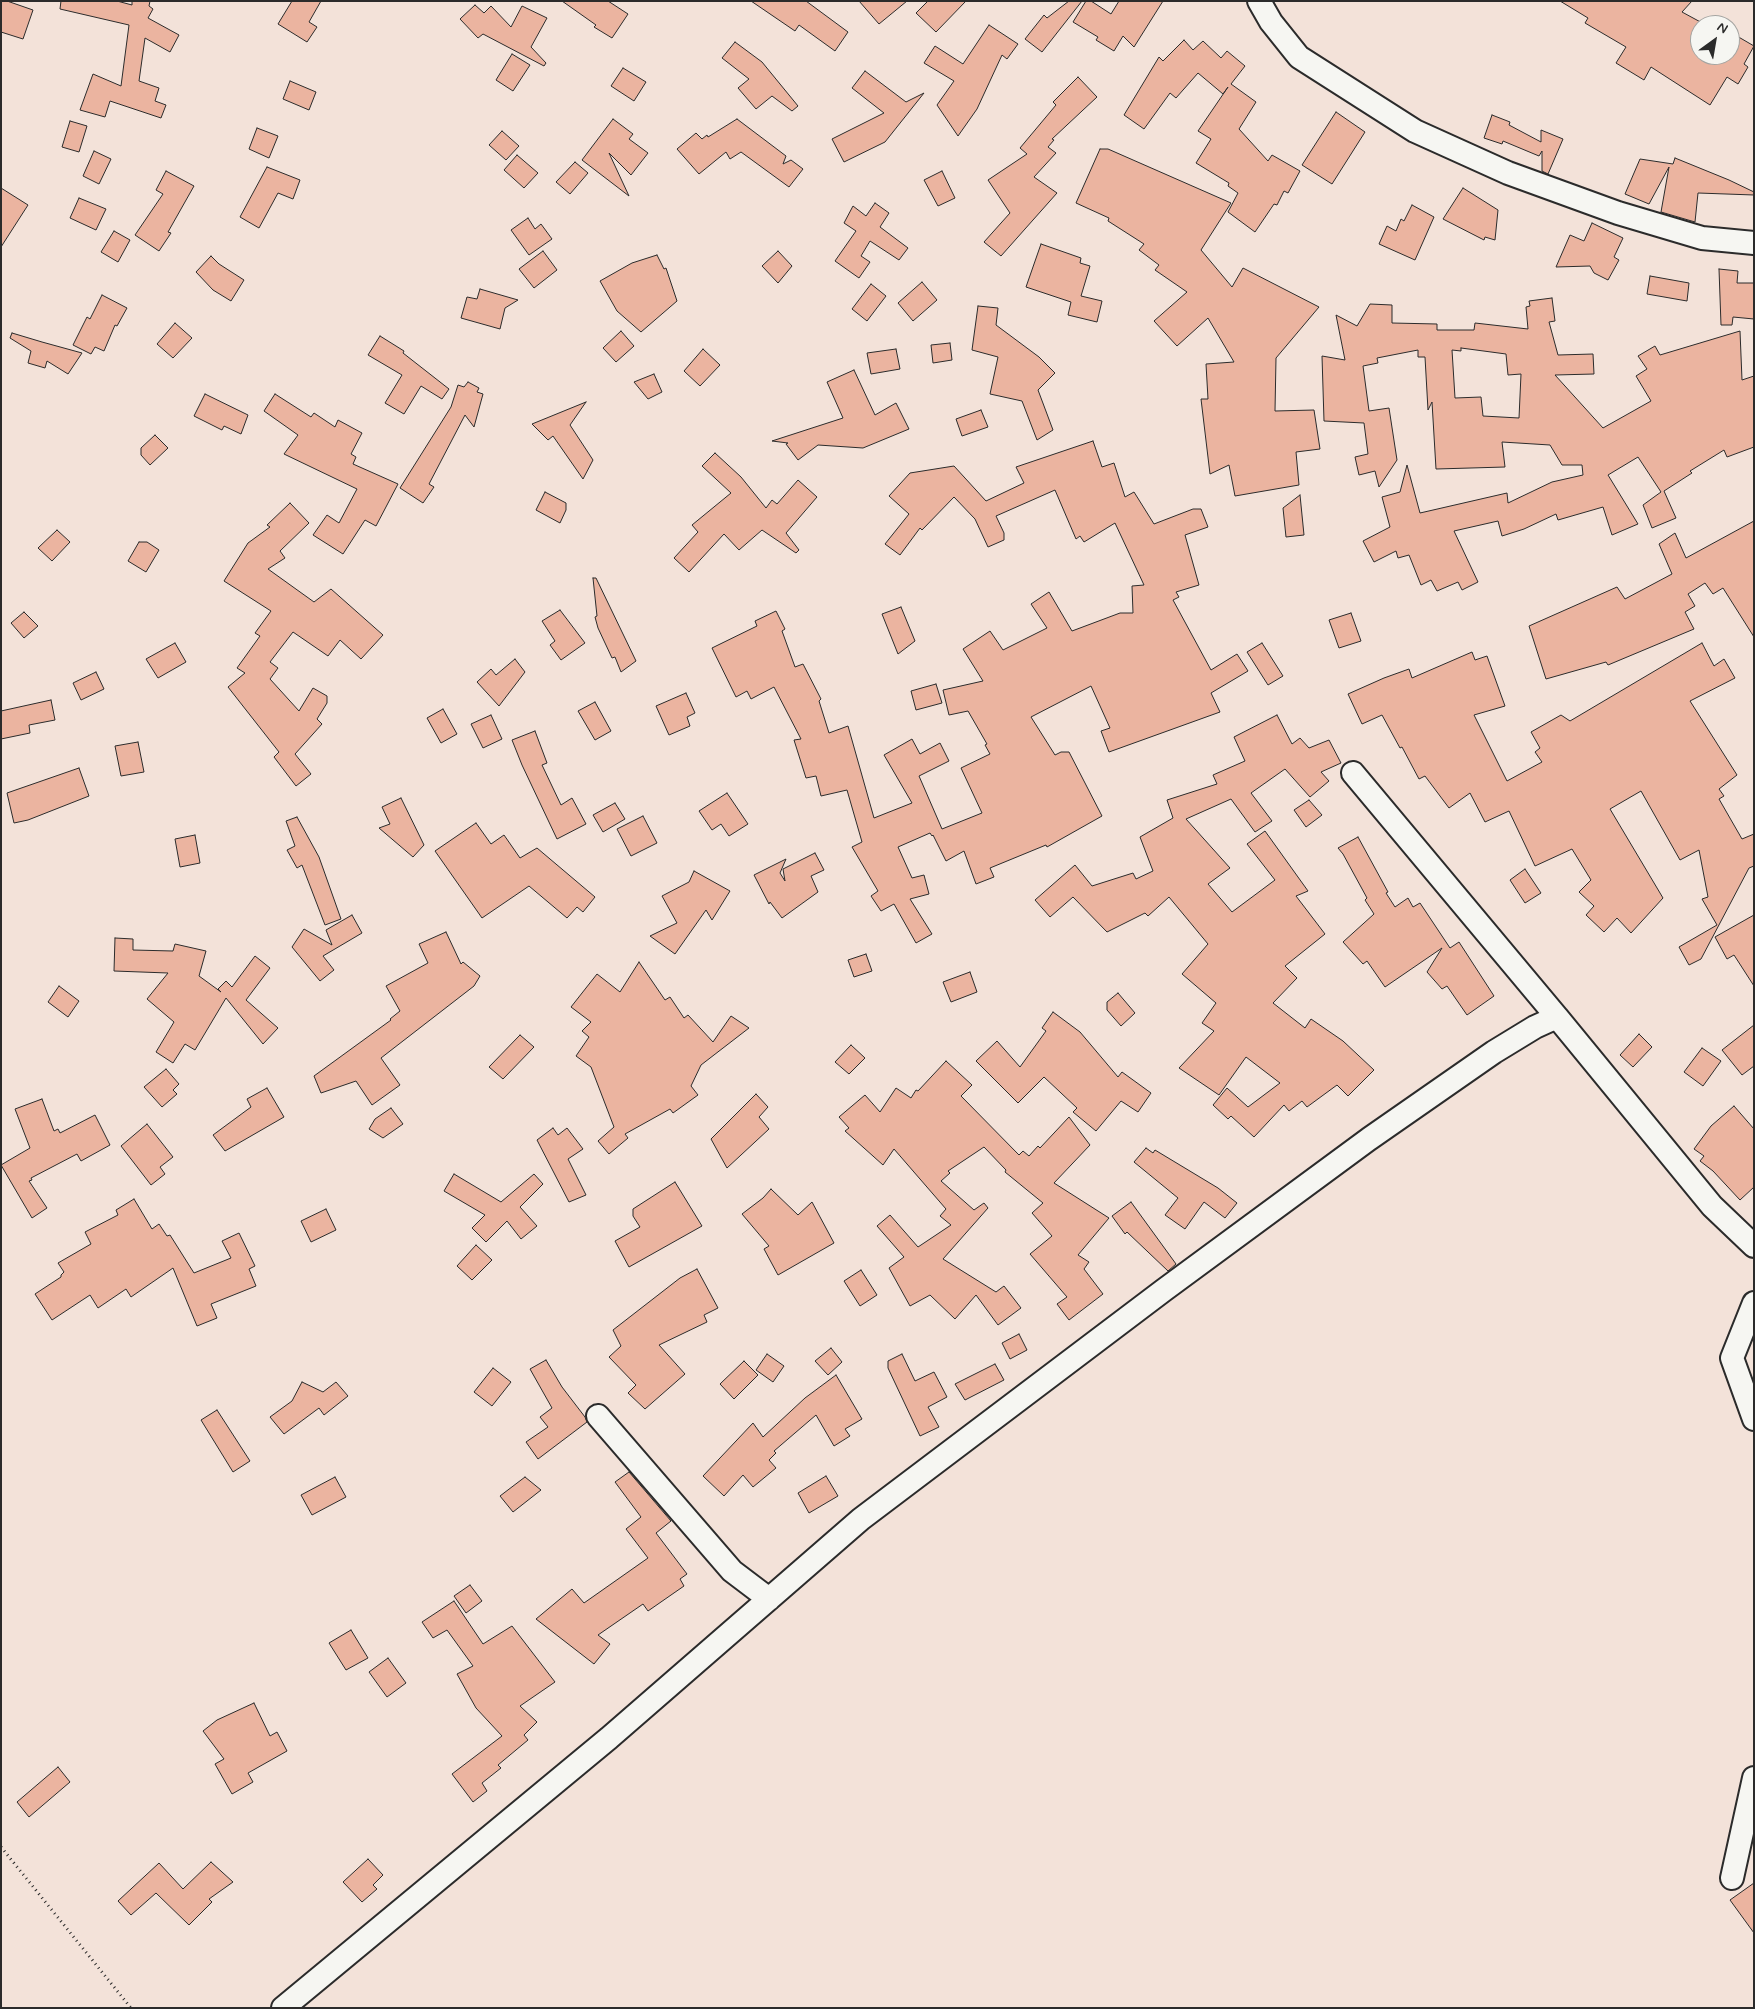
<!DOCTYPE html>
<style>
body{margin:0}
#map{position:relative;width:1755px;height:2009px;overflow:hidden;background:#f3e2d9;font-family:Mynerve,sans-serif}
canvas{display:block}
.frame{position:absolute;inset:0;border:2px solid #2b2b2b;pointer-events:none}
.north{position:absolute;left:1690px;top:15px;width:50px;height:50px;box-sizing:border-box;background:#f6f6f2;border:1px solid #a5a5a2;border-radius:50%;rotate:32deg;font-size:14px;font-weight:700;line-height:20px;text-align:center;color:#2b2b2b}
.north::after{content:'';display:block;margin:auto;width:18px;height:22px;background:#2b2b2b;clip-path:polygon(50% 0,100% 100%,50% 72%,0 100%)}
</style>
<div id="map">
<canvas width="1755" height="2009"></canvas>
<div class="frame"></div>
<div class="north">N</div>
</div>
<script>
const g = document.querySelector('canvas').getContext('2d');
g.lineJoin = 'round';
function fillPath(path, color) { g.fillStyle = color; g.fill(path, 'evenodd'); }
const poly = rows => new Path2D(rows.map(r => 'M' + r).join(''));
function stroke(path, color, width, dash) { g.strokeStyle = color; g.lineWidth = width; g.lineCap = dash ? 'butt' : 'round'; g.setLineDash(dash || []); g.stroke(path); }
const building = poly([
 [1,1,7,1,33,10,23,39,1,32,1,1],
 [61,1,117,1,132,5,132,1,150,1,149,6,153,9,148,18,179,35,170,52,145,38,139,81,159,88,155,101,166,105,161,118,110,101,105,117,80,110,93,74,121,86,129,25,60,9,61,1],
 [292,1,321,1,309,22,317,27,307,42,278,24,292,1],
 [562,1,608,1,628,14,612,38,594,27,596,25,562,1],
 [751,1,806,1,848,32,835,51,799,25,795,31,751,1],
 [859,1,907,1,879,24,859,1],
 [928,1,966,1,936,32,916,13,928,1],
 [1069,1,1082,1,1042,52,1025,39,1044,15,1047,18,1069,1],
 [1086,1,1091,1,1111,14,1119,1,1163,1,1134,47,1123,36,1114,51,1096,40,1098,37,1073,22,1086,1],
 [1560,1,1692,1,1682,12,1706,25,1700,25,1700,55,1730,55,1730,32,1754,46,1744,64,1748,67,1738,84,1727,77,1710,105,1651,67,1644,80,1616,63,1626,47,1585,23,1588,18,1560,1],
 [475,5,484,13,491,6,511,27,522,6,547,18,531,47,546,63,544,66,483,34,478,38,460,19,475,5],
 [989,25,1018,44,1007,59,1002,55,977,109,958,136,937,105,954,81,924,63,935,46,963,64,989,25],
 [1184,40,1193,50,1203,41,1221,58,1227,51,1245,66,1231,84,1256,102,1239,129,1268,161,1272,155,1300,171,1288,193,1284,191,1277,205,1274,204,1255,232,1228,212,1238,193,1228,186,1229,183,1196,163,1211,139,1198,131,1228,87,1223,94,1198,73,1176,98,1170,93,1144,129,1124,115,1159,57,1163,61,1184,40],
 [735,42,762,62,798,106,792,111,772,96,756,109,738,88,749,79,722,58,735,42],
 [512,54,530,65,513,91,496,80,512,54],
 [623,68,646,82,634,101,611,86,623,68],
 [865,71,906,102,924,93,885,142,844,162,832,139,884,113,852,88,865,71],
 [1078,77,1097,97,1052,139,1054,140,1048,147,1056,153,1034,177,1057,193,1001,256,984,242,1010,213,988,180,1027,154,1020,148,1056,105,1053,102,1078,77],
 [290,81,316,92,309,110,283,99,290,81],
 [1336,112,1365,132,1332,184,1302,165,1336,112],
 [1492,115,1510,122,1509,125,1541,142,1541,130,1563,139,1548,174,1542,171,1542,151,1539,156,1503,141,1502,144,1484,138,1492,115],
 [613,119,633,134,629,139,648,153,631,175,609,153,629,196,582,160,613,119],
 [737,119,786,156,783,164,791,160,803,169,789,187,741,152,730,159,726,152,699,174,677,149,696,133,702,139,707,135,708,137,737,119],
 [70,121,87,126,79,152,62,147,70,121],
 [257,128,278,136,269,158,249,149,257,128],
 [502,131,519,146,506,160,489,145,502,131],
 [1100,149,1108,149,1231,203,1201,250,1232,287,1243,268,1319,307,1276,358,1275,411,1314,410,1320,449,1296,452,1299,485,1235,496,1229,465,1210,474,1201,399,1208,399,1206,364,1234,362,1208,318,1177,346,1154,321,1187,292,1155,270,1159,265,1139,250,1144,244,1108,221,1109,218,1076,203,1100,149],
 [94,151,111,159,99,184,83,176,94,151],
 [517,155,538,173,524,188,504,170,517,155],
 [1675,158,1729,180,1754,192,1754,195,1698,193,1695,222,1661,212,1669,167,1649,204,1625,194,1640,159,1673,164,1675,158],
 [575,162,588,173,570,194,556,182,575,162],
 [267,167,300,180,293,199,278,193,259,228,240,217,267,167],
 [166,171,194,186,168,232,171,233,159,251,135,235,163,194,156,190,166,171],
 [942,171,955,198,938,206,924,180,942,171],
 [1,188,28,205,1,247,1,188],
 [1463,188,1498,210,1495,240,1485,237,1484,240,1443,219,1463,188],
 [79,198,106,209,96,230,70,218,79,198],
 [875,203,889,213,880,227,908,248,899,260,870,241,861,256,870,262,859,278,835,261,856,231,844,223,853,206,866,216,875,203],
 [1412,205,1434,217,1415,260,1379,244,1387,226,1396,231,1401,219,1404,221,1412,205],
 [528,218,535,229,541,224,552,239,529,255,511,230,528,218],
 [1592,223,1623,238,1614,257,1619,260,1608,280,1594,273,1590,266,1556,267,1570,235,1584,241,1592,223],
 [114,231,130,240,118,262,101,252,114,231],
 [1041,244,1081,258,1080,263,1090,266,1081,296,1102,301,1097,322,1068,315,1071,302,1026,287,1041,244],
 [543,251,557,270,534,288,519,269,543,251],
 [778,251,792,266,778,283,762,266,778,251],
 [657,255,664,269,666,268,677,301,641,332,617,311,600,281,632,263,657,255],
 [211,256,219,264,244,280,231,301,213,290,196,272,211,256],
 [1719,269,1738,271,1737,283,1754,283,1754,319,1733,317,1732,325,1721,325,1719,269],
 [1650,276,1689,283,1687,301,1647,294,1650,276],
 [922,282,937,300,913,321,898,303,922,282],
 [871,284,886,296,867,321,852,309,871,284],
 [480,289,518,300,505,308,500,329,461,318,467,297,477,299,480,289],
 [102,295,127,308,117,326,115,325,104,351,95,347,91,354,73,345,87,317,90,319,102,295],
 [1552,298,1555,321,1549,322,1558,355,1593,354,1594,374,1555,375,1603,428,1651,401,1636,376,1647,369,1638,356,1655,346,1660,355,1740,331,1742,380,1754,376,1754,447,1727,457,1724,450,1690,471,1692,473,1664,491,1676,518,1652,528,1643,505,1661,492,1638,457,1608,475,1638,524,1612,535,1603,507,1558,520,1556,514,1524,529,1502,536,1498,521,1454,531,1478,582,1462,590,1458,582,1437,591,1431,580,1421,585,1409,555,1398,558,1396,551,1374,562,1363,541,1390,527,1382,497,1400,492,1407,465,1420,513,1507,493,1508,503,1552,482,1583,475,1582,465,1562,465,1550,445,1502,442,1505,467,1436,469,1432,402,1428,410,1425,357,1418,357,1418,350,1377,358,1378,363,1363,366,1369,411,1389,408,1397,460,1379,487,1375,471,1359,475,1355,457,1368,454,1364,423,1324,421,1322,356,1345,360,1336,315,1357,326,1370,304,1392,305,1392,323,1437,324,1437,330,1474,330,1475,323,1528,329,1526,307,1530,306,1529,301,1552,298],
 [1461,348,1506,354,1508,375,1521,374,1519,418,1483,416,1481,397,1455,398,1452,350,1461,351,1461,348],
 [978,306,998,308,996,325,1039,357,1055,373,1038,390,1053,430,1037,440,1022,401,990,394,998,357,972,350,978,306],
 [175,323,192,338,173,358,157,344,175,323],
 [621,331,634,346,616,362,603,348,621,331],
 [12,333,42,342,82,353,68,374,47,361,45,368,28,363,31,351,10,338,12,333],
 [380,336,404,351,403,353,449,389,442,399,421,386,404,414,385,403,402,375,368,355,380,336],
 [950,343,952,360,933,363,931,345,950,343],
 [703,349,720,365,700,386,684,371,703,349],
 [896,349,900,369,871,374,867,353,896,349],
 [854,370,875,415,896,403,909,429,863,448,818,445,798,460,786,444,788,443,772,441,843,418,827,382,854,370],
 [654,374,662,392,648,399,634,382,654,374],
 [468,382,479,388,477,392,483,394,474,427,465,415,429,484,434,487,423,503,400,488,451,407,458,385,464,387,468,382],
 [205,394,248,415,241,434,224,426,222,430,194,416,205,394],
 [275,394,311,417,314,413,335,427,338,420,362,433,351,454,356,457,353,464,398,484,376,526,365,520,343,554,313,535,327,515,339,523,357,489,284,454,298,435,264,411,275,394],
 [586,402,570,425,593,460,583,479,553,436,548,440,532,424,586,402],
 [981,410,988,427,962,436,956,419,981,410],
 [155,435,168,448,150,465,141,455,141,448,155,435],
 [1093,441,1102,467,1114,463,1125,497,1134,492,1154,524,1193,509,1201,509,1208,527,1185,535,1199,585,1176,592,1179,597,1173,600,1211,670,1237,654,1248,671,1211,693,1220,712,1109,752,1101,731,1110,728,1091,686,1031,717,1055,755,1061,752,1069,752,1102,816,1047,847,1046,845,990,868,994,877,976,884,964,851,946,861,933,835,932,836,930,833,898,847,912,878,924,875,929,894,910,899,932,934,916,943,894,904,881,911,871,896,878,891,852,847,862,842,847,790,821,796,816,776,806,778,794,740,801,739,774,687,751,699,747,691,736,697,712,648,757,626,755,621,776,611,785,629,782,631,795,667,803,664,821,699,819,701,829,733,848,726,874,818,912,803,884,755,912,739,920,754,940,743,949,761,919,776,942,829,982,813,961,768,990,754,985,745,987,744,968,711,949,715,943,690,983,681,963,649,990,631,1003,650,1047,628,1031,604,1049,592,1072,631,1120,613,1133,613,1132,586,1144,585,1115,523,1084,542,1080,536,1076,539,1055,490,996,516,1004,533,1004,540,988,547,975,519,954,497,922,530,920,528,900,555,885,544,909,514,889,496,910,473,954,466,986,501,1024,483,1016,467,1093,441],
 [715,453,741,477,766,508,772,500,777,504,798,480,817,497,786,533,799,550,796,553,762,530,739,550,724,534,689,572,674,558,698,532,692,525,731,493,702,466,715,453],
 [545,492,566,503,566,510,560,523,536,510,545,492],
 [1300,495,1304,535,1286,537,1283,508,1300,495],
 [290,503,309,523,280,551,285,558,268,569,314,602,331,589,383,635,361,659,340,640,328,656,293,632,270,662,278,668,270,679,299,711,313,688,327,696,327,703,317,719,322,724,295,754,311,774,296,786,274,757,279,752,228,687,245,673,237,668,260,636,255,633,271,611,224,581,248,543,270,527,267,525,290,503],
 [1754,521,1754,637,1723,588,1713,594,1705,583,1688,594,1695,606,1685,612,1694,629,1608,665,1606,662,1546,679,1529,626,1617,587,1625,599,1672,574,1659,544,1675,533,1686,558,1754,521],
 [57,530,70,542,52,561,38,548,57,530],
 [139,542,147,542,159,550,146,572,128,561,139,542],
 [593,578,596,578,636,661,621,672,615,657,612,658,598,628,595,617,597,616,593,578],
 [901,607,915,641,898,654,882,614,901,607],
 [560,610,585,643,561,660,550,645,555,641,542,621,560,610],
 [24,612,38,626,24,638,11,623,24,612],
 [1351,613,1361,641,1339,648,1329,620,1351,613],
 [175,643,186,662,158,678,146,659,175,643],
 [1262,643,1283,676,1268,685,1247,652,1262,643],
 [1702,643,1714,666,1724,659,1735,678,1690,701,1737,775,1719,789,1724,796,1719,799,1742,839,1754,834,1754,866,1749,868,1701,959,1689,965,1679,947,1717,925,1702,899,1708,897,1699,850,1680,860,1641,791,1610,809,1663,898,1631,933,1617,918,1604,932,1586,915,1594,906,1579,892,1591,880,1572,849,1535,866,1509,811,1485,822,1470,793,1449,808,1425,776,1419,779,1402,747,1400,748,1382,715,1362,724,1348,694,1384,678,1409,669,1412,678,1472,652,1475,660,1487,656,1505,706,1474,715,1507,781,1542,762,1535,752,1540,748,1531,732,1561,715,1570,721,1702,643],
 [515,659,525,672,499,706,477,682,491,669,496,675,515,659],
 [96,672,104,689,81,700,73,683,96,672],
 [936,684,942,703,916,710,911,691,936,684],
 [686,693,695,713,687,717,690,726,669,735,656,706,686,693],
 [51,700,55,720,29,725,30,733,1,739,1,711,51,700],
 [595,702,611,731,595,740,578,711,595,702],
 [443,709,457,734,441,743,427,718,443,709],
 [491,715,502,739,483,748,471,724,491,715],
 [1277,715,1292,744,1300,738,1309,748,1329,740,1341,763,1321,772,1329,781,1310,797,1285,769,1251,793,1272,821,1255,832,1231,799,1186,819,1230,868,1208,884,1232,912,1275,880,1247,844,1265,831,1308,891,1296,896,1325,934,1285,966,1297,978,1273,1003,1305,1028,1311,1019,1343,1041,1374,1070,1348,1096,1337,1085,1307,1107,1302,1101,1289,1111,1284,1105,1254,1137,1231,1116,1228,1119,1213,1105,1227,1088,1248,1107,1280,1083,1246,1057,1219,1095,1179,1068,1214,1031,1202,1023,1216,1003,1182,974,1208,944,1169,897,1148,916,1145,913,1107,932,1073,897,1050,917,1035,900,1075,865,1092,886,1133,873,1136,879,1153,871,1140,837,1173,818,1167,800,1217,784,1213,775,1245,761,1234,737,1277,715],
 [535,731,547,763,542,765,561,805,572,798,586,824,557,839,522,765,512,740,535,731],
 [138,742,144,772,121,776,115,746,138,742],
 [79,768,89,796,28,820,14,823,7,793,79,768],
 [727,793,748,824,729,836,721,824,712,830,699,811,727,793],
 [401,798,424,845,413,857,379,828,390,824,382,807,401,798],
 [1309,800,1322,815,1306,827,1294,810,1309,800],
 [615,803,625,819,603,832,593,815,615,803],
 [643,816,657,843,631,856,617,829,643,816],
 [297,817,319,857,341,919,325,925,302,865,297,868,287,850,295,846,286,821,297,817],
 [476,823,491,844,504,835,520,858,537,848,595,897,583,912,577,907,567,918,529,886,482,918,435,851,476,823],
 [195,835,200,863,180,867,175,839,195,835],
 [1358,837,1388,892,1386,893,1395,907,1408,898,1413,907,1420,903,1450,948,1459,942,1494,996,1467,1015,1447,986,1442,989,1427,972,1442,948,1385,987,1367,961,1363,964,1343,942,1374,914,1365,900,1367,898,1343,854,1338,848,1358,837],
 [815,853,824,870,811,876,818,892,782,918,770,902,769,904,754,875,786,859,780,873,785,881,783,869,815,853],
 [1525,869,1541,893,1525,903,1510,880,1525,869],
 [694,871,730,891,712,920,706,910,675,954,650,936,677,923,662,896,689,882,694,871],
 [352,915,362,933,323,956,334,970,320,981,292,947,304,929,332,945,326,930,352,915],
 [1754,915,1754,986,1734,955,1727,959,1715,937,1754,915],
 [446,932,461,964,463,962,480,976,474,986,381,1058,400,1085,372,1105,356,1081,321,1093,314,1076,391,1020,390,1019,400,1011,386,986,428,963,419,944,446,932],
 [115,938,133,939,133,950,173,951,175,944,206,951,199,976,221,992,218,989,226,981,232,987,255,956,270,968,246,1000,278,1028,263,1044,226,998,195,1050,185,1044,173,1063,156,1052,174,1022,147,999,168,973,114,971,115,938],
 [866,954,872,971,854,977,848,960,866,954],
 [639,962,665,1000,670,997,684,1018,688,1015,713,1042,731,1016,749,1028,701,1065,691,1086,698,1095,673,1113,670,1109,625,1134,628,1138,609,1154,598,1141,614,1127,591,1067,576,1056,589,1037,582,1031,591,1022,571,1007,597,974,620,992,639,962],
 [970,972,977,992,951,1002,943,982,970,972],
 [59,986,79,1001,68,1017,48,1002,59,986],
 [1118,993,1135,1013,1121,1026,1107,1010,1107,1002,1118,993],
 [1053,1012,1080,1032,1118,1077,1122,1072,1151,1093,1138,1112,1121,1101,1096,1131,1073,1112,1077,1108,1044,1077,1018,1103,976,1061,997,1041,1020,1067,1046,1031,1042,1028,1053,1012],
 [1754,1025,1754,1066,1742,1075,1722,1050,1754,1025],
 [1639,1034,1652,1047,1633,1067,1620,1055,1639,1034],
 [520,1035,534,1047,503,1079,489,1067,520,1035],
 [851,1045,865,1058,849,1074,835,1062,851,1045],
 [1702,1048,1721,1061,1703,1086,1684,1072,1702,1048],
 [946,1061,972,1085,961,1096,1019,1155,1023,1151,1029,1156,1038,1146,1040,1148,1069,1117,1090,1145,1054,1183,1109,1218,1078,1255,1089,1262,1084,1269,1103,1294,1069,1320,1057,1304,1067,1297,1030,1254,1052,1236,1032,1213,1043,1203,1005,1172,1006,1170,984,1147,948,1171,950,1173,941,1181,974,1210,984,1203,988,1208,943,1259,996,1292,1004,1286,1021,1308,998,1325,976,1295,955,1319,930,1295,910,1306,889,1268,904,1257,877,1226,890,1215,918,1247,951,1225,940,1216,946,1209,894,1149,883,1165,845,1131,849,1128,839,1117,865,1095,880,1112,896,1088,911,1098,916,1090,918,1091,946,1061],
 [166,1069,179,1084,173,1090,177,1094,162,1107,144,1087,166,1069],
 [267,1088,284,1117,225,1151,213,1135,251,1107,247,1099,267,1088],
 [756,1094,768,1107,759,1117,769,1129,727,1168,711,1139,756,1094],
 [42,1099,54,1131,58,1129,60,1133,95,1115,110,1145,81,1161,77,1154,31,1178,32,1180,29,1181,47,1208,32,1218,1,1165,30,1148,15,1109,42,1099],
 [1734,1106,1754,1129,1754,1187,1740,1200,1713,1171,1700,1161,1704,1156,1694,1149,1711,1126,1734,1106],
 [391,1108,403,1124,383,1138,369,1129,375,1119,391,1108],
 [147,1124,173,1157,160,1167,165,1174,151,1185,121,1146,147,1124],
 [553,1128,558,1135,567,1128,583,1149,568,1159,586,1195,569,1202,537,1140,553,1128],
 [1146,1148,1153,1153,1155,1150,1218,1188,1237,1203,1225,1218,1204,1202,1185,1229,1165,1215,1178,1198,1134,1162,1146,1148],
 [454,1174,501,1202,534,1174,543,1184,520,1207,537,1226,521,1239,507,1221,486,1242,472,1228,485,1215,444,1191,454,1174],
 [675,1182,702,1226,629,1267,615,1241,640,1227,633,1216,633,1209,675,1182],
 [771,1189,798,1215,812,1202,834,1243,778,1275,764,1249,769,1246,742,1214,763,1198,771,1189],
 [134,1199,152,1229,159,1224,167,1236,170,1235,194,1273,231,1258,222,1241,239,1233,255,1266,249,1269,256,1286,211,1304,217,1318,197,1326,173,1268,131,1297,126,1289,98,1308,90,1295,52,1320,35,1294,61,1277,61,1275,64,1272,58,1263,91,1244,85,1232,118,1215,116,1210,134,1199],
 [1131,1202,1176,1264,1168,1271,1127,1232,1125,1234,1112,1216,1131,1202],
 [326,1209,336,1230,311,1242,301,1221,326,1209],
 [476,1245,492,1260,472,1280,457,1266,476,1245],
 [697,1269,718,1308,704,1315,707,1322,659,1345,685,1374,645,1409,628,1393,636,1385,609,1357,621,1346,613,1330,680,1278,697,1269],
 [861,1270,877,1295,860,1306,844,1281,861,1270],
 [1019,1334,1027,1350,1010,1359,1002,1343,1019,1334],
 [831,1348,842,1362,828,1375,815,1361,831,1348],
 [767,1354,784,1366,773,1382,756,1370,767,1354],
 [902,1354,915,1381,934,1372,947,1397,928,1407,939,1427,920,1436,888,1368,888,1361,902,1354],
 [546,1360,562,1387,585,1417,587,1422,538,1459,526,1442,548,1427,540,1417,552,1408,530,1369,546,1360],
 [744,1361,758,1375,734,1399,720,1384,744,1361],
 [995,1364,1004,1380,965,1400,955,1384,995,1364],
 [493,1368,511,1382,492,1406,474,1392,493,1368],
 [836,1375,862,1419,845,1429,850,1436,834,1446,816,1415,774,1451,776,1453,769,1460,776,1468,753,1487,743,1475,724,1496,703,1476,753,1423,763,1437,805,1398,836,1375],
 [302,1382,323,1392,336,1382,348,1396,324,1415,319,1408,284,1434,270,1417,292,1401,302,1382],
 [217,1410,250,1461,233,1472,201,1420,217,1410],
 [629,1472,671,1521,656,1533,687,1574,680,1579,684,1586,648,1611,643,1604,598,1635,610,1644,594,1664,536,1619,572,1589,584,1603,648,1558,626,1529,641,1517,615,1482,629,1472],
 [826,1476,838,1496,809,1513,798,1493,826,1476],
 [335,1477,346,1497,312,1515,301,1495,335,1477],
 [525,1477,541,1490,513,1512,500,1496,525,1477],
 [470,1585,482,1601,466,1613,454,1596,470,1585],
 [454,1601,483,1644,512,1626,555,1682,520,1706,537,1722,524,1735,528,1740,498,1765,501,1768,482,1783,487,1791,473,1802,452,1774,502,1736,476,1708,457,1674,473,1666,447,1630,433,1638,422,1622,454,1601],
 [351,1630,368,1658,346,1670,329,1643,351,1630],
 [388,1658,406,1683,387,1697,369,1672,388,1658],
 [254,1703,270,1736,277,1732,287,1751,248,1773,253,1782,232,1794,215,1764,224,1759,203,1731,217,1720,254,1703],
 [58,1767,70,1782,29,1817,17,1802,58,1767],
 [368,1859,383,1875,373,1885,377,1889,362,1902,343,1882,368,1859],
 [211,1862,233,1882,209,1899,212,1902,189,1925,156,1893,131,1915,118,1901,159,1863,183,1889,211,1862],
 [1754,1883,1754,1933,1730,1900,1754,1883]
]);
const path = poly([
 [1,1847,131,2008]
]);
const minor = poly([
 [1259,1,1271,22,1299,57,1415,131,1508,173,1618,213,1702,238,1754,243],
 [1353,773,1557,1017],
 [1754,1303,1732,1358,1754,1419],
 [598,1416,732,1571,769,1599],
 [1732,1878,1754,1778],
 [283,2008,609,1738,861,1519,1164,1290,1369,1139,1494,1052,1535,1027,1557,1017,1712,1206,1754,1246]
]);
fillPath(building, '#ebb4a0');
stroke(building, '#2b2b2b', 1);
stroke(minor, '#2b2b2b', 26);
stroke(path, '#2b2b2b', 3, [1, 4]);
stroke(minor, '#f6f6f2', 22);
</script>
